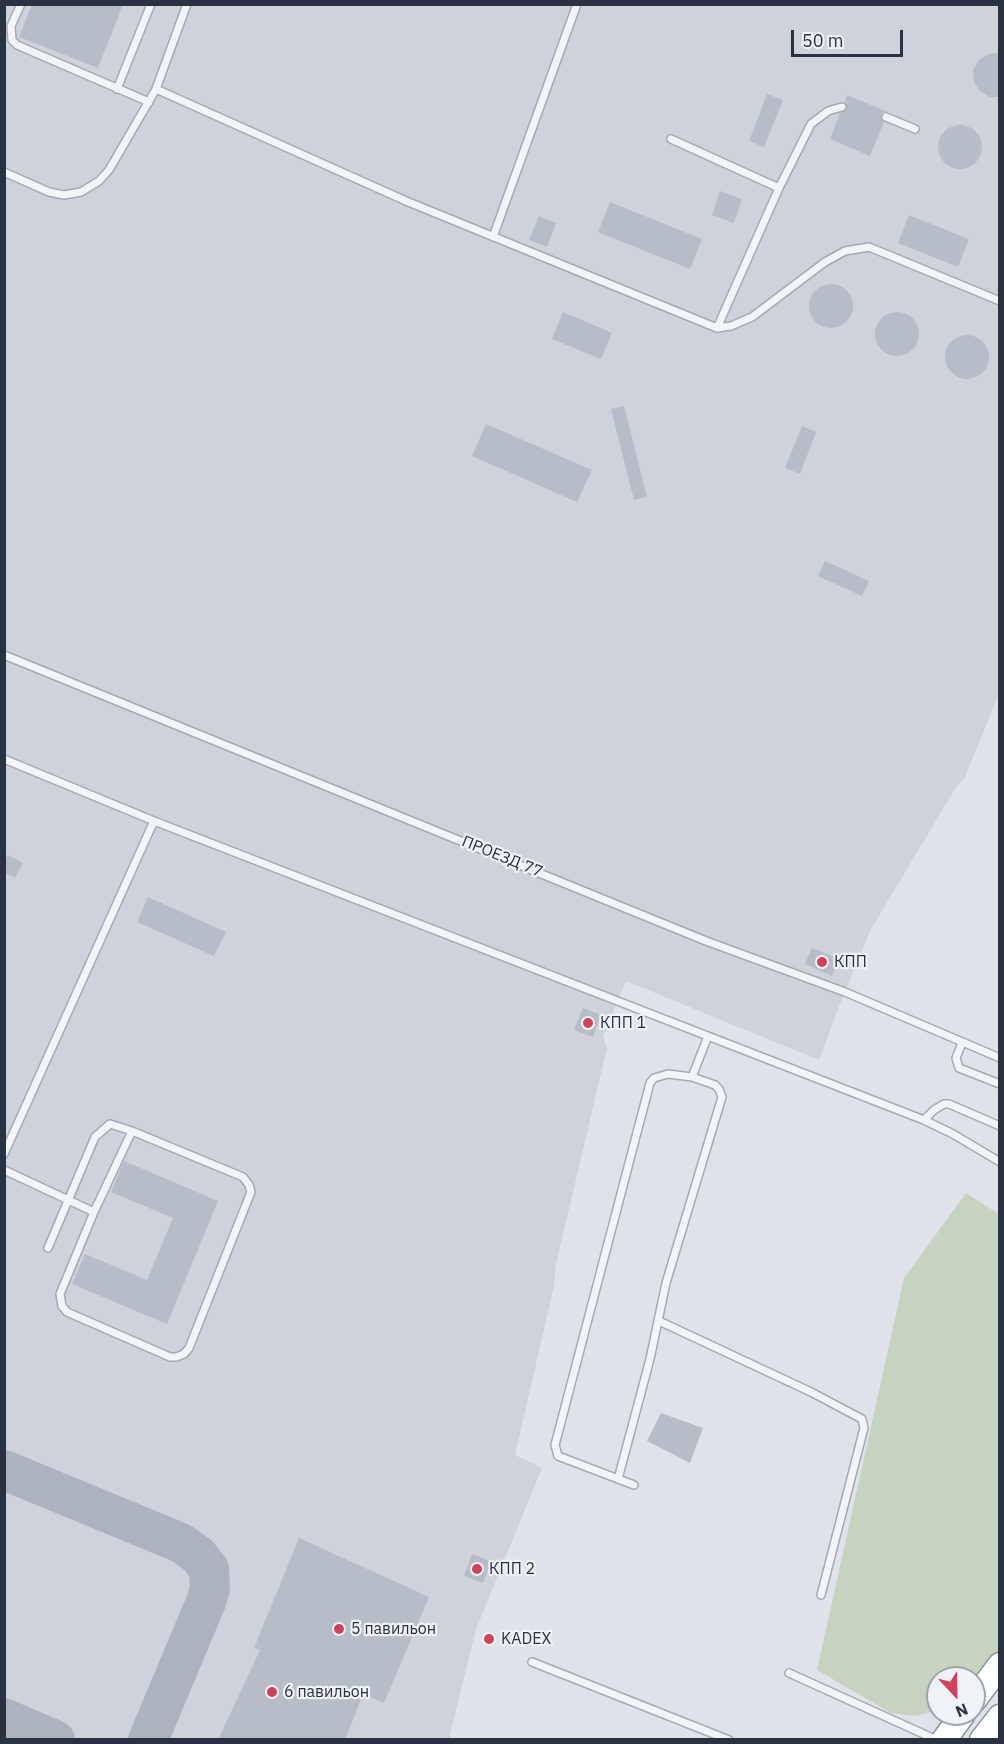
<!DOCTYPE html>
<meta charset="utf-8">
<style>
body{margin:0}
#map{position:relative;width:1004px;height:1744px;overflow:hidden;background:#dfe3e9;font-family:"IBM Plex Sans",sans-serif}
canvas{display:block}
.frame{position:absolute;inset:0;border:6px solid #283240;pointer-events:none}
.north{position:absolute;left:926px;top:1666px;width:60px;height:60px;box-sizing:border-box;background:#eff2f6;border:2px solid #9fa5ad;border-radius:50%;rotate:158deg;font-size:16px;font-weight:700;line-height:24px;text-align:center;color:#283240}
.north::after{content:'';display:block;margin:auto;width:21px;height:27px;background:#d0425c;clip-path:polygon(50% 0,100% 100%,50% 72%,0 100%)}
.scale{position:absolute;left:791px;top:30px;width:112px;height:27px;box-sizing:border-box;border:3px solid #283240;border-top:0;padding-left:8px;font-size:18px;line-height:21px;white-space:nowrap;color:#283240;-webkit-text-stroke:4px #eff2f6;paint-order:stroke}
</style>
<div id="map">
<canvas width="1004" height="1744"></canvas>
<div class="frame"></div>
<div class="north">N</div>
<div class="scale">50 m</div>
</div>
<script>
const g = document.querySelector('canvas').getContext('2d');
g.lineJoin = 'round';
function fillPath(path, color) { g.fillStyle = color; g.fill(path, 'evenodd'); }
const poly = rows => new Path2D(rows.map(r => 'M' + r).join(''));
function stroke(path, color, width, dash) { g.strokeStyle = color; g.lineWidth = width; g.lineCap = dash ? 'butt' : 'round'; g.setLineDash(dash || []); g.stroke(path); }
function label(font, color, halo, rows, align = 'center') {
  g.font = font + ' "IBM Plex Sans",sans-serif'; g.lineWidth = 4.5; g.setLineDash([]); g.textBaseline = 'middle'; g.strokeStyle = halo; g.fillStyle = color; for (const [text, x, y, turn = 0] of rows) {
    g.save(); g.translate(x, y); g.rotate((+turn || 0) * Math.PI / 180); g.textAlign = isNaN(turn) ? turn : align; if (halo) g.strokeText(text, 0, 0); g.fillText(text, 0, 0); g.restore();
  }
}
const built = poly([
 [5,5,999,5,999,694,964,779,956,787,870,931,840,1004,819,1060,626,981,603,1036,607,1048,556,1264,554,1286,515,1455,542,1468,476,1629,449,1739,5,1740]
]);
const green = poly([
 [966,1193,999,1214,999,1651,974,1678,938,1678,938,1710,916,1716,891,1713,817,1670,904,1278]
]);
const taxiway = poly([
 [4,1470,181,1543,198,1555,209,1569,210,1588,206,1602,148,1740],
 [4,1718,55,1740]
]);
const building = poly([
 [32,4,123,4,98,68,19,37],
 [999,53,999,97,990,97,980,91,974,82,973,70,979,60,989,54],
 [767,94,783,100,764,147,749,141],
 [847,95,888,112,883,112,881,115,884,122,870,156,830,139,840,113,847,109,845,102],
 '938 147a22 22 0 1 1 44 0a22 22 0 1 1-44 0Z',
 [720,191,742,199,734,223,712,215],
 [610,202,702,239,690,269,598,232],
 [909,215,969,239,958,267,898,243],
 [539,216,556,223,547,247,529,240],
 '809 306a22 22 0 1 1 44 0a22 22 0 1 1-44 0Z',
 [563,312,612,333,601,359,552,339],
 '875 334a22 22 0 1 1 44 0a22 22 0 1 1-44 0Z',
 '945 357a22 22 0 1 1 44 0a22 22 0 1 1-44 0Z',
 [624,406,647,497,634,500,611,409],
 [486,424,592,470,577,502,472,456],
 [802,426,816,432,800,474,785,468],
 [825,561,869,581,862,596,818,576],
 [8,855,23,863,15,878,4,872,4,862],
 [148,897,226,932,214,956,137,922],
 [812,948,839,959,832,976,805,964],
 [583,1008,601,1015,593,1037,574,1030],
 [124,1161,218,1201,167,1324,72,1284,85,1254,147,1280,173,1218,111,1192],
 [661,1413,703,1428,690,1463,647,1441],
 [299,1538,429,1597,384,1703,363,1694,345,1740,218,1740,260,1650,254,1648],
 [472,1554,491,1561,483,1583,464,1576]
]);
const lane = poly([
 [21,4,11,26,12,40,17,45,149,102],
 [187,4,156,89,406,201,717,328,731,326,752,317,825,262,845,251,869,247,1000,301],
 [117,89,151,4],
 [886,117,915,129],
 [671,139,779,188],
 [4,172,49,192,64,195,81,192,99,181,109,170,156,89],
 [493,237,577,4],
 [717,328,779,188,811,124,828,111,842,107],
 [4,655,706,941,845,992,1000,1058],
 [4,759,154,821,924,1120,953,1134,1000,1162],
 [962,1043,956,1058,959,1068,1000,1084],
 [924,1120,934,1110,944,1104,949,1104,1000,1126],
 [4,1154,154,821],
 [4,1170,94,1212,60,1294,62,1306,67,1312,170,1357,176,1357,184,1354,189,1348,251,1192,249,1185,243,1177,132,1131,94,1212],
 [48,1248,95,1137,110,1124,132,1131],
 [659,1321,811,1392,862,1419,864,1428,821,1595],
 [618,1479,650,1359,666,1283,722,1097,719,1089,715,1085,692,1077,708,1036],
 [634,1485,558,1456,555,1445,650,1083,654,1078,668,1074,692,1077],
 [532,1662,729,1740],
 [789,1673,937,1740]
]);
const highway = poly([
 [974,1700,1000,1665],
 [944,1740,963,1714],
 [982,1740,1000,1717]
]);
const markers = [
 [822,962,6,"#d0425c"],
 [588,1023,6,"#d0425c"],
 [477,1569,6,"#d0425c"],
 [339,1629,6,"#d0425c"],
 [489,1639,6,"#d0425c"],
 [272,1692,6,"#d0425c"]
];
const streetNames = [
 ["ПРОЕЗД 77",502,857,22]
];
const poiNames = [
 ["КПП",834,962],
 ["КПП 1",600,1023],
 ["КПП 2",489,1569],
 ["5 павильон",351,1629],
 ["KADEX",501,1639],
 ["6 павильон",284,1692]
];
fillPath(built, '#cdd2db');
fillPath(green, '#c6d3c0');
stroke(taxiway, '#acb3be', 40);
fillPath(building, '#b6bdc6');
stroke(lane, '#a4aab3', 10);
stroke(highway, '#8691a0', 27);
stroke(lane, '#f2f4f7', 7);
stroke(highway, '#fff', 24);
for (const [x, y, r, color] of markers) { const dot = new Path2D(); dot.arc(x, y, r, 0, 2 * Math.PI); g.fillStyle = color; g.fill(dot); stroke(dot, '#eff2f6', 2); }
label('16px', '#283240', '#eff2f6', streetNames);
label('16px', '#283240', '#eff2f6', poiNames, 'left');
</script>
